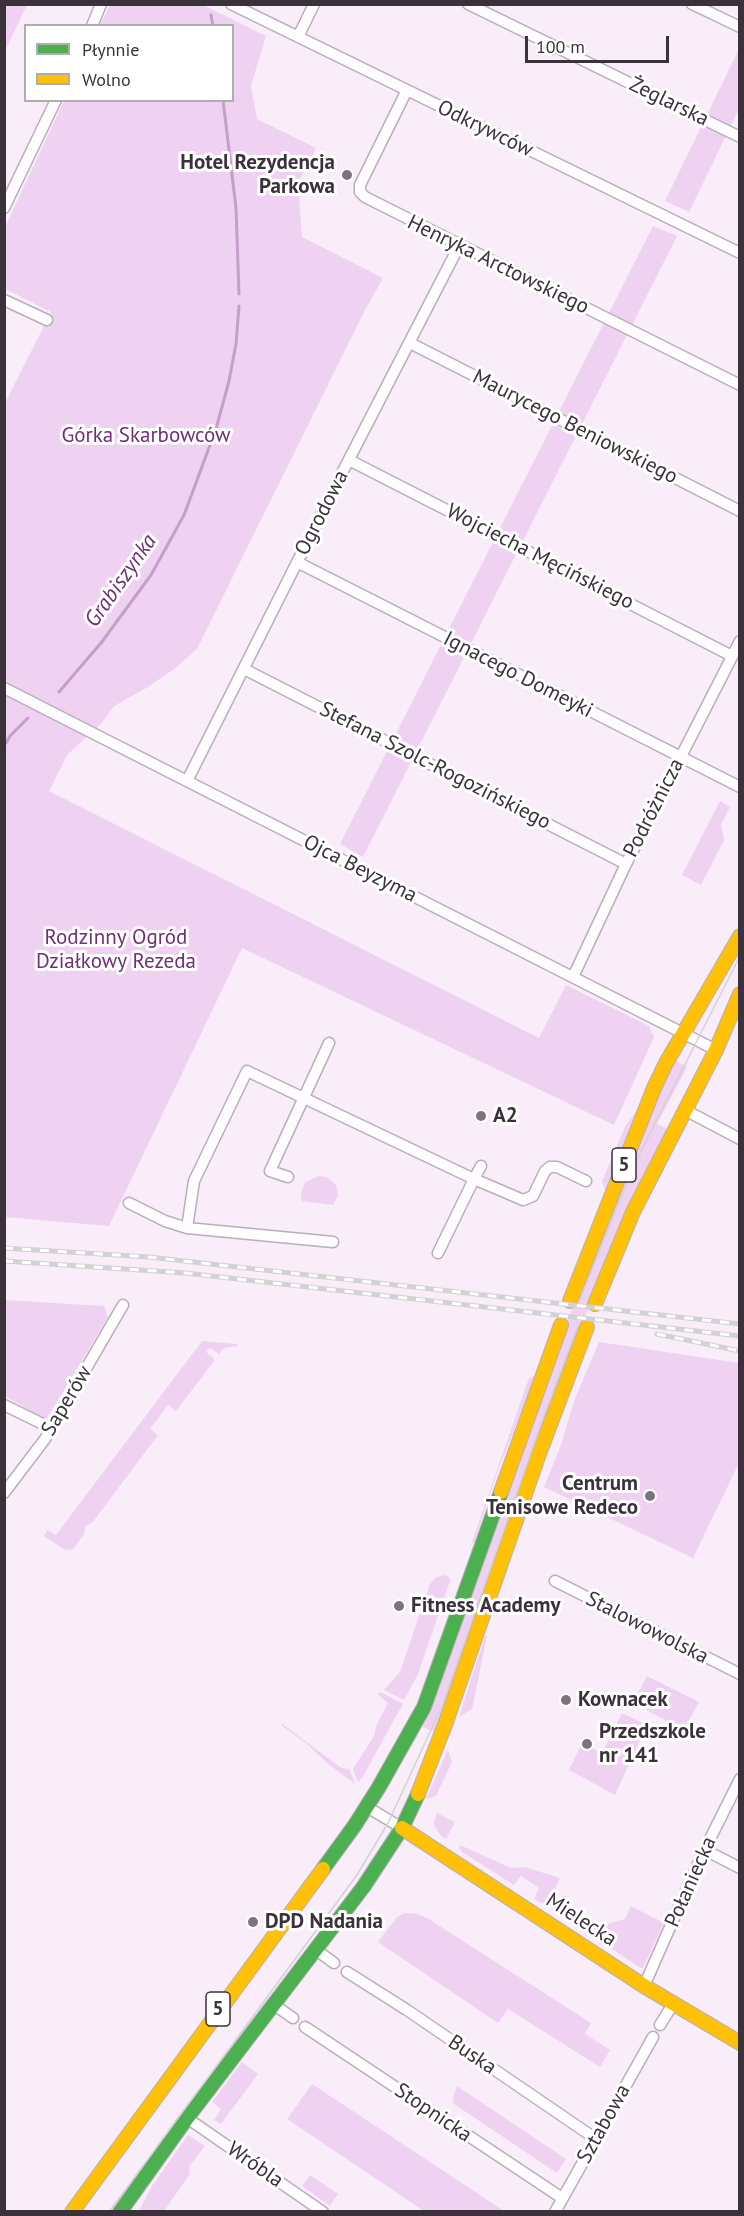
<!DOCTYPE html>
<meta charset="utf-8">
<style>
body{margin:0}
#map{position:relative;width:744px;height:2216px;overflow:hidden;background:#f8edf9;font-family:"PT Sans",sans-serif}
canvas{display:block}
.frame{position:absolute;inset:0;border:6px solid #3a313a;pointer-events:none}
.legend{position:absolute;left:24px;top:24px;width:210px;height:78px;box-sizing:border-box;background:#fff;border:2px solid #b0adb0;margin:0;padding:8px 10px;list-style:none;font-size:18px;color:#3a313a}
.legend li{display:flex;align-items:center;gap:12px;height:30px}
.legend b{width:30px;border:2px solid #b0adb0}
.scale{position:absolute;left:525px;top:36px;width:144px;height:27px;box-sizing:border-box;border:3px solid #3a313a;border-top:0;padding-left:8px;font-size:18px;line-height:21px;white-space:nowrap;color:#3a313a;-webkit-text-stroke:4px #fff;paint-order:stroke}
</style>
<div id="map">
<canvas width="744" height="2216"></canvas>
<div class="frame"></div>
<ul class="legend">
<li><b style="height:8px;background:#4caf50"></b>Płynnie</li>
<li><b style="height:8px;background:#ffc107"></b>Wolno</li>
</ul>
<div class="scale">100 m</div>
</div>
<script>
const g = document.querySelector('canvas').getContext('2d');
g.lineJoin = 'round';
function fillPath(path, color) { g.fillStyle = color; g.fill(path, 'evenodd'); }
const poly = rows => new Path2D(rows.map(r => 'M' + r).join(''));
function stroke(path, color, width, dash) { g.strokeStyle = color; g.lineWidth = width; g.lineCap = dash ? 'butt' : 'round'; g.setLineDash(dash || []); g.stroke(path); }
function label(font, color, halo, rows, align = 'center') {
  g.font = font + ' "PT Sans",sans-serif'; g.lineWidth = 6; g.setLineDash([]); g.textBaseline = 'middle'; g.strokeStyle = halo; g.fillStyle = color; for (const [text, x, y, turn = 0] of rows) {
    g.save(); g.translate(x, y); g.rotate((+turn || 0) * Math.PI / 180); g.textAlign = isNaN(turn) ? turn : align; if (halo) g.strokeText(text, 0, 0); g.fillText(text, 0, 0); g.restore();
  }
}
const green = poly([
 [5,4,27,5,5,51,4,5],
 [110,5,203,5,266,36,251,86,257,119,316,148,298,183,302,237,383,278,364,312,197,649,174,669,148,687,114,706,101,724,67,755,49,791,539,1038,566,985,649,1026,654,1037,614,1125,242,948,109,1226,5,1217,4,405,51,312,5,289,5,227,64,101,232,100,232,26,100,25],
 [739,49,739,109,689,212,665,201],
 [653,226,677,236,363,857,340,844],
 [720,801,730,807,721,825,724,840,701,885,682,875],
 [674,1060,687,1067,657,1124,667,1129,631,1198,578,1335,437,1733,423,1727,551,1365,587,1270],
 [636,1111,605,1190,602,1181,604,1177,625,1127],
 [319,1176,327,1177,336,1185,338,1196,333,1205,302,1201,301,1194,305,1182],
 [5,1300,104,1306,108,1317,46,1420,5,1396],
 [202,1341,237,1344,237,1346,224,1348,219,1354,210,1348,206,1352,214,1358,214,1361,176,1411,168,1405,150,1429,158,1435,92,1523,86,1526,84,1534,73,1549,65,1550,44,1536,47,1530,56,1535],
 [599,1342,739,1363,739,1463,693,1558,544,1487,561,1445,574,1401],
 [536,1375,497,1473,474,1543,472,1542,529,1378],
 [443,1575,449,1577,450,1581,418,1674,404,1700,384,1690,400,1672,430,1584,435,1578],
 [485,1636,487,1636,472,1709,459,1717],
 [647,1676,699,1702,684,1730,633,1703],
 [381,1692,403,1704,362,1778,358,1782,353,1769,374,1736,376,1726,388,1703,377,1694],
 [622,1713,647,1725,615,1795,569,1770,582,1743,602,1753],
 [281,1723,340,1767,350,1770,355,1784,327,1763,307,1744,282,1726],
 [448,1749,452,1762,436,1796,426,1799],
 [437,1813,455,1822,446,1839,441,1836,435,1827,434,1821],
 [459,1846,462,1846,511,1868,525,1867,560,1878,546,1906,534,1899,539,1888,521,1876,514,1885,462,1852],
 [551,1904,600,1926,625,1919,631,1906,664,1923,643,1968,641,1968,552,1910],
 [405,1913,417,1914,427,1918,591,2023,585,2034,610,2050,600,2067,508,2009,498,2023,378,1942,397,1917],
 [242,2062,258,2074,221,2124,214,2120,221,2109,212,2102],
 [312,2084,504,2211,424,2211,287,2119],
 [457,2086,566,2159,557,2173,454,2104,453,2098],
 [188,2135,205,2146,189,2167,190,2174,164,2211,139,2211,152,2186],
 [310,2175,338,2194,330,2206,302,2186]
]);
const stream = poly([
 [211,15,213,26],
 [223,100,236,208,239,294],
 [59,692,101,643,151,575,184,515,216,429,229,381,236,344,239,306],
 [6,743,10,736,28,718]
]);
const street = poly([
 [231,4,740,253],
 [468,4,740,137],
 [692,4,740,27],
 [92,26,101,4],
 [298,37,314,4],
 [407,90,360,185,360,192,365,197,740,385],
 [4,208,56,100],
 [4,300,47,320],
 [410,343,740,511],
 [349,460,732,656],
 [297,562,740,787],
 [244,669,626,864],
 [4,688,716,1050],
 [187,781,344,469,459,246],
 [573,977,626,864,740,641],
 [685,1110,740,1139],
 [288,1177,270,1171,329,1043],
 [129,1203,165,1221,187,1228],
 [333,1242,187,1228,194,1181,247,1071,474,1179,481,1166],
 [438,1253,474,1179,523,1200,533,1196,545,1171,550,1167,557,1167,586,1181],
 [4,1405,51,1428],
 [4,1493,45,1439,123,1305],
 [555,1581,740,1674],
 [367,1807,402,1828],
 [705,1850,740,1868],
 [315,1949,334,1963],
 [347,1972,407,2010,596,2139],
 [644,1986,701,1857,740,1779],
 [273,2004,293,2018],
 [660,2025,673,2004],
 [305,2027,562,2198],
 [187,2118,323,2212],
 [555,2212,653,2037]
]);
const fast = poly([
 [323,1869,355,1825,379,1787,424,1707,501,1492],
 [120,2212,187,2118,364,1886,402,1828,418,1794]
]);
const slow = poly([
 [570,1301,654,1088,666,1063,740,936],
 [595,1304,633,1212,716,1050,740,994],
 [501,1492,561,1325],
 [418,1794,446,1722,539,1454,587,1327],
 [402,1828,644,1986,740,2043],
 [72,2212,323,1869]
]);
const tram = poly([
 [579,1302,634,1165,740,956],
 [109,2212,357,1875,388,1823,443,1704,545,1413,578,1326]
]);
const rail = poly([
 [4,1248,149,1257,740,1324],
 [4,1261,185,1273,740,1336],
 [657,1334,740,1351]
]);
const markers = [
 [347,175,6,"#7c737d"],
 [481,1116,6,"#7c737d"],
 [650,1496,6,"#7c737d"],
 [399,1606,6,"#7c737d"],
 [566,1700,6,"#7c737d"],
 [587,1744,6,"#7c737d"],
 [253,1922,6,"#7c737d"]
];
const shields = [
 [624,1165,24],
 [218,2009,24]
];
const shieldNames = [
 ["5",624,1165],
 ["5",218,2009]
];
const streetNames = [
 ["Żeglarska",669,102,26],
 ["Odkrywców",485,129,26],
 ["Henryka Arctowskiego",498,265,26],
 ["Maurycego Beniowskiego",575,427,27],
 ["Ogrodowa",322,513,-63],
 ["Wojciecha Męcińskiego",540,557,27],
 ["Ignacego Domeyki",518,675,27],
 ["Stefana Szolc-Rogozińskiego",435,766,27],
 ["Podróżnicza",654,808,-63],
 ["Ojca Beyzyma",360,869,27],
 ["Saperów",67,1401,-59],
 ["Stalowowolska",647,1628,27],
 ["Połaniecka",691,1882,-66],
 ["Mielecka",581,1920,33],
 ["Buska",472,2055,34],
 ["Stopnicka",433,2113,34],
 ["Sztabowa",604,2124,-61],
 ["Wróbla",255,2165,35]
];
const poiNames = [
 ["Hotel Rezydencja",335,163,"right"],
 ["Parkowa",335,187,"right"],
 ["A2",493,1116],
 ["Centrum",638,1484,"right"],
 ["Tenisowe Redeco",638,1508,"right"],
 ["Fitness Academy",411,1606],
 ["Kownacek",578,1700],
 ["Przedszkole",599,1732],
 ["nr 141",599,1756],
 ["DPD Nadania",265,1922]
];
const parkNames = [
 ["Górka Skarbowców",146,436],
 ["Rodzinny Ogród",116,938],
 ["Działkowy Rezeda",116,962]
];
const waterNames = [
 ["Grabiszynka",121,581,-55]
];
fillPath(green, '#efd2f1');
stroke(stream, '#c69eca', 3);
stroke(street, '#b8afb9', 13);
stroke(fast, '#b8afb9', 16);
stroke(slow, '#b8afb9', 16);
stroke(street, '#fefcfe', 10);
stroke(fast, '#4caf50', 14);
stroke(slow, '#ffc107', 14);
stroke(tram, '#d4d1d4', 1.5);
stroke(rail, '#d4d1d4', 5);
stroke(rail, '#fff', 3, [9]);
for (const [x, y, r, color] of markers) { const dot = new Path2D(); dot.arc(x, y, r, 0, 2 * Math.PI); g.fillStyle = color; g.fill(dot); stroke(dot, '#fff', 2); }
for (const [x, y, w] of shields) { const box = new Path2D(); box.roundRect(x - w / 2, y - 17, w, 34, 4.5); g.fillStyle = '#fff'; g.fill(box); stroke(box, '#3a313a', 1.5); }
label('bold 20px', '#3a313a', null, shieldNames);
label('21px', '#3a313a', '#fff', streetNames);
label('bold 21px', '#3a313a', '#fff', poiNames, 'left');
label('21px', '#6f2e76', '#fff', parkNames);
label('italic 22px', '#6d2c73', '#fff', waterNames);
</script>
